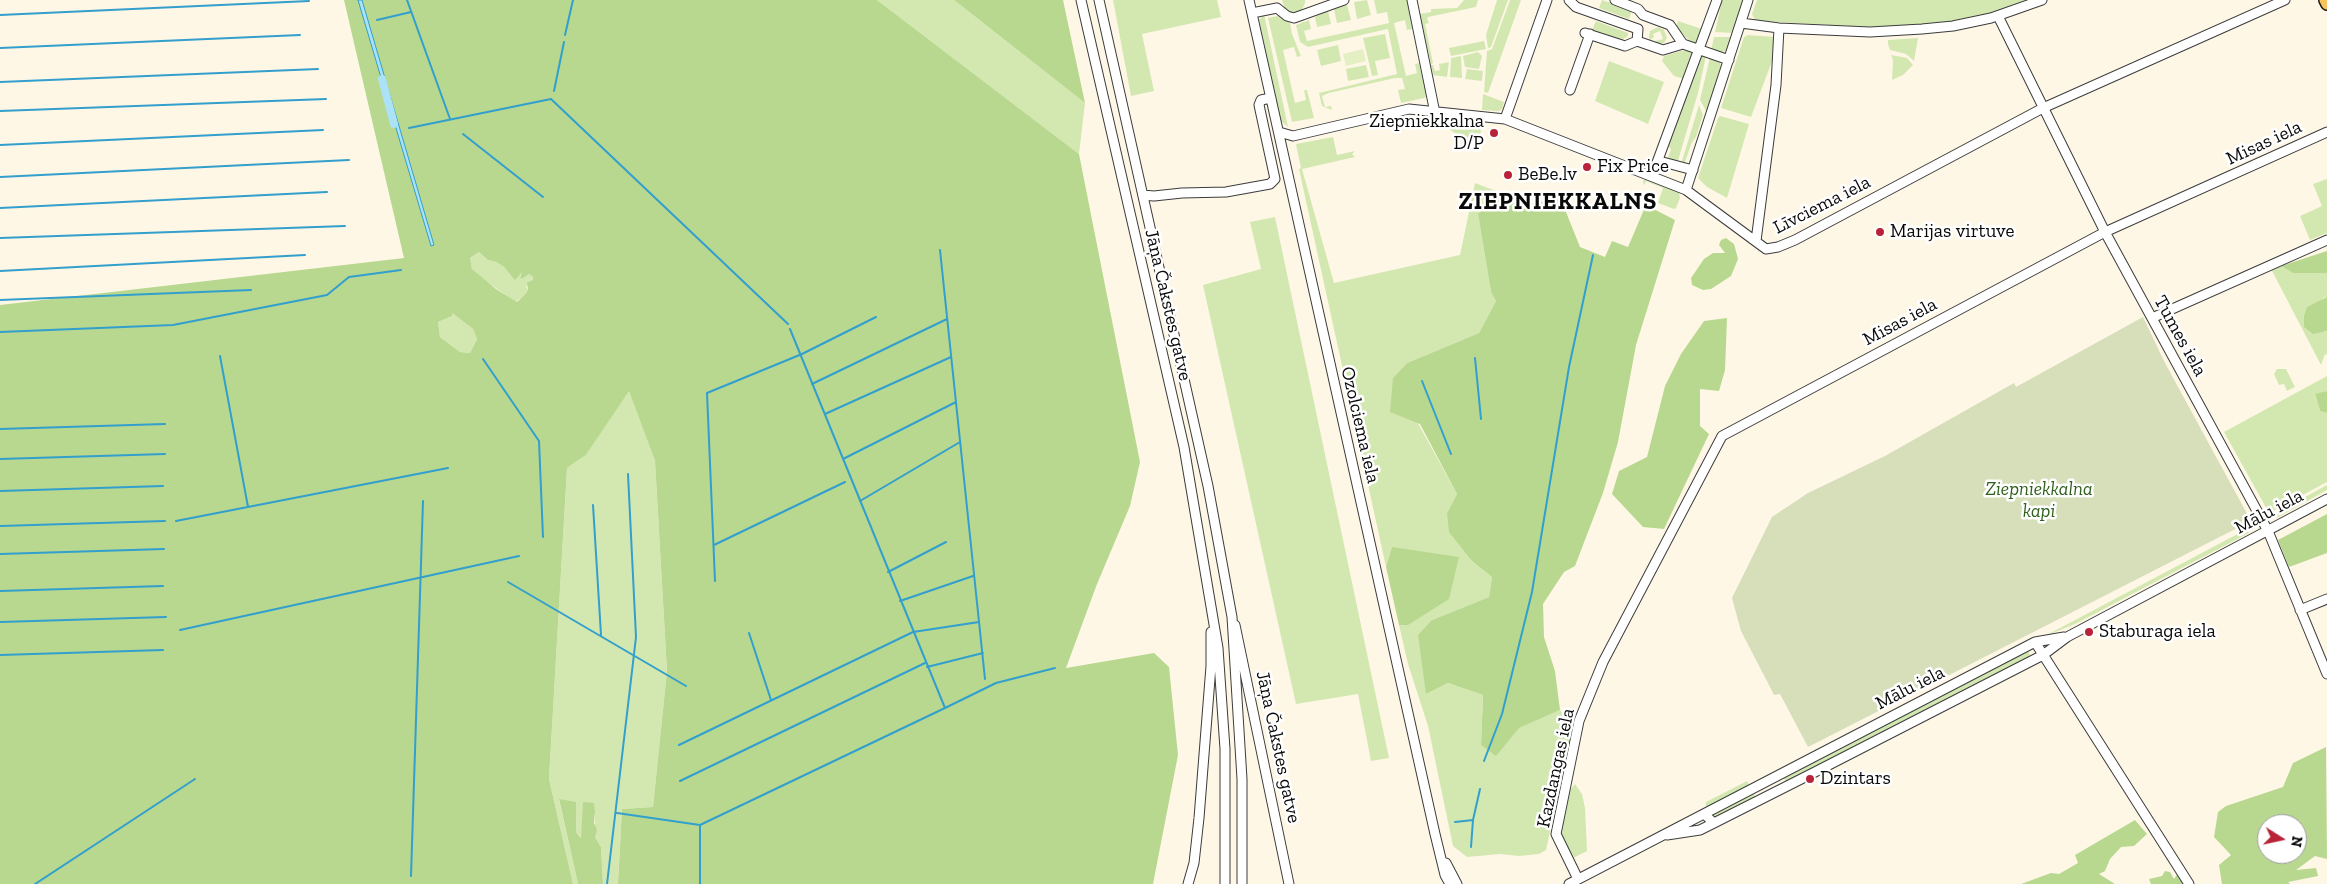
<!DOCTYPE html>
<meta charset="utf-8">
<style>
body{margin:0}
#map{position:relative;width:2327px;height:884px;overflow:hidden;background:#fff7e6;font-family:"Zilla Slab",serif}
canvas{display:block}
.north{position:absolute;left:2257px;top:814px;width:50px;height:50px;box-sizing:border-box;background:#fff;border:1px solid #9d9d9d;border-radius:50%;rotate:100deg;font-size:14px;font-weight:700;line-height:20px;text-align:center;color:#090909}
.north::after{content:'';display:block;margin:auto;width:18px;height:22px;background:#b82339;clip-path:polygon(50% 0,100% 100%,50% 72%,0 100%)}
</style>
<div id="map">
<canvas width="2327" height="884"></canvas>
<div class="north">N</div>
</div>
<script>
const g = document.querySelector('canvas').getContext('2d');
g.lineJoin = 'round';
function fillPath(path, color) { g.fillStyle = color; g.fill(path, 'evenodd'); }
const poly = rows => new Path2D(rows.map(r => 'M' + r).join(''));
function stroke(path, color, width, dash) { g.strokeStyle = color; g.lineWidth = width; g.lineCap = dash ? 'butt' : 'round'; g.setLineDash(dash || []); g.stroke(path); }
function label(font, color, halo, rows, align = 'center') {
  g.font = font + ' "Zilla Slab",serif'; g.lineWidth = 5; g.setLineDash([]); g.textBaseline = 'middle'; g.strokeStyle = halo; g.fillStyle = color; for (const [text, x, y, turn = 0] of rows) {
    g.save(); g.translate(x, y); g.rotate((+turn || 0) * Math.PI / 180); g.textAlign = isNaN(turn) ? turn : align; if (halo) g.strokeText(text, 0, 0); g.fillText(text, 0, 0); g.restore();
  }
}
const green = poly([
 [877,0,954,0,1085,103,1079,154],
 [1113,0,1217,0,1221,17,1142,34,1154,91,1131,96],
 [1282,0,1305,0,1305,3,1302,10,1294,14,1285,9],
 [1367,0,1371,15,1357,19,1354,2],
 [1374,0,1407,0,1413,29,1407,30,1405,20,1394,23,1406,76,1417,73,1415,64,1419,63,1427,96,1424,98,1401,103,1398,90,1405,89,1402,78,1395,78,1329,93,1322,96,1325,107,1331,106,1332,110,1322,106,1319,93,1397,74,1388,29,1308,47,1300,42,1296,25,1309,20,1311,29,1304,31,1307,41,1389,23,1387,12,1377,14],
 [1464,0,1478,0,1476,7,1428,17,1427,19,1429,23,1425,24,1433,63,1431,64,1420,14,1431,12,1431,9,1457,8],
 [1497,0,1508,0,1491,47,1488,48,1486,35],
 [1510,0,1521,0,1488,93,1484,92,1487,51,1492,49],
 [1602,0,1632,10,1629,19,1599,8],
 [1722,0,1744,0,1733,33,1715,32],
 [1757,0,2029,0,1976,17,1940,24,1867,27,1759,21,1755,20,1752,14],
 [1347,5,1351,20,1337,23,1334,9],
 [1328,11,1331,24,1317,27,1315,17],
 [1264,14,1288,127,1281,121,1259,20],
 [1278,16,1290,23,1292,34,1301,56,1297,57,1294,47,1283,50,1295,103,1306,100,1304,90,1307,90,1314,118,1292,122,1268,18],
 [1596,21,1628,33,1628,36,1623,39,1625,43,1592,30],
 [1678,21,1702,29,1696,44,1691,42,1676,27],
 [1658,27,1664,30,1667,38,1664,43,1658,44,1651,42,1663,39,1660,31,1653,34,1654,37,1650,40,1649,37,1650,31],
 [1385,34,1390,58,1375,61,1378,75,1372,76,1363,38],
 [1748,35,1775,37,1774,56,1751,117,1721,108,1744,37],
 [1714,37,1731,37,1727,50,1719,54,1711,51],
 [1918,38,1914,61,1906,54,1890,50,1888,44,1888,40],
 [1484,41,1486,49,1451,56,1449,48],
 [1338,45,1341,61,1321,66,1317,50],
 [1691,50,1693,53,1684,79,1674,76,1662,61,1664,56,1681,51],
 [1478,52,1482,56,1479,69,1465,67,1463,56],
 [1700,54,1706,56,1698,93,1677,164,1669,162,1668,158,1671,149,1667,145],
 [1891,55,1907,58,1913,65,1903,75,1892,80,1893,60],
 [1461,56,1462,78,1450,77,1451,58],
 [1710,57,1718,60,1721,65,1707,113,1700,100],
 [1609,61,1664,82,1648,124,1595,101],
 [1449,62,1447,77,1433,75,1431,65,1433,65,1435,71,1440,70,1439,64],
 [1366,65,1369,77,1348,81,1346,69],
 [1467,69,1483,71,1482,81,1465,79],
 [1483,94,1504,102,1502,109,1499,111,1482,110],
 [1699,105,1703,115,1696,137,1692,142,1684,165,1681,164],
 [1720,116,1749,124,1727,198,1707,187,1698,178,1718,118],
 [1432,117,1473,120,1479,122,1481,132,1478,137,1466,141],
 [1333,137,1337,155,1355,151,1352,154,1355,157,1302,169,1334,283,1460,255,1475,183,1496,191,1478,214,1491,292,1496,301,1479,333,1407,363,1393,378,1457,494,1447,513,1472,561,1492,577,1489,597,1432,620,1426,694,1448,683,1483,695,1481,744,1560,710,1572,728,1546,850,1539,854,1519,856,1500,854,1467,857,1453,846,1428,726,1408,664,1399,625,1408,625,1392,548,1386,567,1299,169,1301,168,1296,144],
 [1645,179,1679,193,1680,198,1676,208,1674,209,1658,203,1663,188,1646,181,1644,186,1643,181],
 [2327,179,2327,233,2310,240,2300,216,2322,206,2313,184],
 [1275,217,1389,758,1371,761,1358,694,1296,704,1203,285,1261,269,1250,222],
 [479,252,488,260,496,262,504,267,515,279,522,271,520,278,522,279,529,274,533,277,526,287,528,290,526,293,516,302,480,277,472,269,470,258],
 [2281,266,2293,273,2327,273,2327,297,2323,298,2324,332,2327,331,2327,355,2325,354,2321,365,2270,267],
 [452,313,473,329,477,339,470,353,460,352,440,337,438,322,452,316],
 [2277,369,2286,369,2295,387,2287,391,2284,384,2279,385,2274,374],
 [2327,376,2327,391,2315,395,2320,411,2327,413,2327,482,2269,513,2224,432],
 [629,390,655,461,667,671,653,807,622,809,618,884,603,884,601,847,595,837,595,812,582,838,576,832,576,803,559,800,578,884,573,884,549,779,567,468,586,455],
 [2327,485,2327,490,2277,518,2276,513],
 [2247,529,2249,533,2075,624,2043,637],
 [2027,651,2029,652,2030,656,1786,782,1783,777],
 [1747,781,1749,785,1706,808,1706,802],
 [1575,784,1582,794,1585,808,1587,851,1573,858,1560,833,1568,792],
 [1753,792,1756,798,1717,818,1712,816,1712,814]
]);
const forest = poly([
 [344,0,877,0,1079,154,1140,462,1130,506,1097,584,1066,668,1154,653,1169,667,1178,755,1153,884,618,884,622,809,653,807,667,671,655,461,629,391,586,455,567,468,549,779,573,884,0,884,0,305,404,258],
 [479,252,488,260,496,262,504,267,515,280,522,272,520,278,522,279,529,274,533,277,532,280,527,283,528,290,526,293,517,302,496,289,472,269,470,258],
 [452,313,473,329,477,339,470,353,460,352,440,337,438,322,452,316],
 [954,0,1063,0,1085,103],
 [1494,196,1531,204,1560,197,1580,247,1605,257,1612,241,1628,247,1646,205,1675,220,1636,345,1618,442,1603,493,1575,566,1564,572,1543,604,1544,637,1555,671,1560,710,1519,728,1496,756,1481,745,1483,695,1448,683,1426,694,1418,635,1432,620,1489,597,1492,577,1472,561,1449,532,1447,513,1457,494,1420,424,1390,412,1393,378,1407,363,1479,333,1496,301,1491,292,1478,214],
 [1726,238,1734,244,1738,259,1731,276,1711,289,1703,290,1692,285,1691,278,1704,259,1713,253,1725,253,1719,245,1721,240],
 [2327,251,2327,273,2293,273,2281,266],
 [2327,297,2327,331,2313,334,2304,327,2304,316,2307,307],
 [1727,318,1725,370,1719,391,1700,389,1700,426,1709,434,1664,529,1643,527,1612,494,1619,471,1647,457,1665,386,1681,354,1704,321],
 [2327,391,2327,413,2320,411,2315,394],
 [2327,514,2327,553,2289,567,2278,540],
 [1392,547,1459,557,1449,599,1408,625,1399,625,1386,567],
 [2326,747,2327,859,2315,856,2296,870,2316,868,2318,876,2288,882,2290,884,2222,884,2219,865,2231,855,2214,837,2218,812,2226,806,2283,787,2293,763],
 [2267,824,2297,824,2297,854,2267,854],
 [559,799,576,802,576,832,581,838,583,802,594,803,595,812,594,823,597,830,595,837,601,847,603,884,578,884],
 [2135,820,2147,834,2134,846,2121,847,2110,859,2105,871,2099,874,2115,884,2021,884,2051,873,2059,874,2078,863,2075,855],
 [2165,871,2170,872,2174,879,2178,873,2186,884,2151,884,2149,879,2162,876]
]);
const cemetery = poly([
 [2143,317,2165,363,2251,521,1808,747,1780,694,1774,695,1770,687,1741,631,1732,598,1772,517,1808,493,1885,456,2014,383,2016,387]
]);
const pitch = poly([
 [1363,49,1366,61,1346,66,1343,54]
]);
const water = poly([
 [358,0,362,0,434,245,431,246,358,0]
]);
const stream = poly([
 [407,0,450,119],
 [0,15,309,1],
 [377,20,411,12],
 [565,35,573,0],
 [0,48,300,35],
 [0,82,318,69],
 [554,91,564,42],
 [0,111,326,99],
 [409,128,551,99,788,324],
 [463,134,543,197],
 [0,145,323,130],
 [0,177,349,160],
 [0,208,327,192],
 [0,238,345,226],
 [940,250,985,679],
 [0,271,305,255],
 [0,300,251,290],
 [790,329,945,708,996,683,1055,668],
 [0,332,173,325,327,295,349,277,401,270],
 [220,356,248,507],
 [1475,358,1481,419],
 [483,359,539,441,543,537],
 [1422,381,1451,454],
 [812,384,947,319],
 [825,414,951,357],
 [0,429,165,424],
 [0,459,165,454],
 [843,459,956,402],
 [0,491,163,486],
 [860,501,960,442],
 [593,505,601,635],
 [176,521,448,468],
 [0,526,165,521],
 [714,545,845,482],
 [0,554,164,549],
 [888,572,946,542],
 [715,581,707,393,802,354,876,317],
 [508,582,686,686],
 [0,591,163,586],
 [900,601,973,576],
 [0,622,166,617],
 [180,630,519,556],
 [749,633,771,700],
 [0,655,163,650],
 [927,667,983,653],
 [679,745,913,632,979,622],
 [1484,761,1502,714,1532,592,1569,367,1593,255],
 [680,781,925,663],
 [617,813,700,825,945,708],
 [1455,822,1473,820,1480,789],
 [1471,847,1473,820],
 [411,876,423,501],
 [35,884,195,779],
 [607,884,636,637,628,474],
 [700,884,700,825]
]);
const canal = poly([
 [382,79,394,124]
]);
const minor = poly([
 [1081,0,1184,447,1218,648,1225,749,1225,884],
 [1099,0,1208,486,1232,617,1242,779,1242,884],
 [1249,0,1435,834,1445,875,1450,884],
 [1412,0,1435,113],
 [1569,0,1576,7,1638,29,1637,41,1663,50,1683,44,1729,60],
 [1615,0,1638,9,1643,15,1670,25,1683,44],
 [1252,13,1277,8,1287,16,1294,18,1344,0],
 [1998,16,2105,232,2268,531,2327,674],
 [1741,23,1779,28,1870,32,1922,29,1953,26,1991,18,2042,0],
 [1585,33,1625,46,1637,41],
 [1570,90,1590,34],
 [1505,119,1547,0],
 [1279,132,1293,136,1409,109,1505,119,1686,190,1766,249,1778,247,1795,240,2043,108,2285,0],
 [1659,161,1693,170],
 [1652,176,1717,0],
 [1686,190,1748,0],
 [1143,195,1154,196,1182,193,1226,192,1270,184,1275,179,1259,105,1261,100,1271,98],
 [1756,241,1776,85,1779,28],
 [2152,318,2327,240],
 [2300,610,2327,599],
 [1235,625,1289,884],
 [2035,642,2189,884],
 [1704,814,1714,823,1815,772,2043,655,2067,637,2327,499],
 [1667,835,1700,830,1714,823],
 [1446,863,1457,884],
 [1578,879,1556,834,1579,721,1603,662,1722,436,2105,232,2327,132],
 [1188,884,1194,863,1199,818,1211,666,1211,632],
 [1569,884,2035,642,2064,637]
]);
const major = poly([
 [2325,0,2327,4]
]);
const markers = [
 [1494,133,5,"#b82339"],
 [1587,167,5,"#b82339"],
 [1508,175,5,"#b82339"],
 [1880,232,5,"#b82339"],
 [2089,632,5,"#b82339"],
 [1810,779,5,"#b82339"]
];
const poiNames = [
 ["Ziepniekkalna",1484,122,"right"],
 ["D/P",1484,144,"right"],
 ["Fix Price",1597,167],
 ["BeBe.lv",1518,175],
 ["Marijas virtuve",1890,232],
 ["Staburaga iela",2099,632],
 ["Dzintars",1820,779]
];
const streetNames = [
 ["Misas iela",2264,143,-25],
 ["Līvciema iela",1822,205,-27],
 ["Jāņa Čakstes gatve",1168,305,77],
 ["Misas iela",1900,322,-28],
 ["Tumes iela",2180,336,61],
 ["Ozolciema iela",1360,425,77],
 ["Mālu iela",2269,512,-28],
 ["Mālu iela",1910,688,-27],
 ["Jāņa Čakstes gatve",1278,747,78],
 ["Kazdangas iela",1556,768,-78]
];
const parkNames = [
 ["Ziepniekkalna",2039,490],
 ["kapi",2039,512]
];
const districtNames = [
 ["ZIEPNIEKKALNS",1558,202]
];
fillPath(green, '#d3e8b1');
fillPath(forest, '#b8d890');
fillPath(cemetery, '#d6deba');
fillPath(pitch, '#e4efc3');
fillPath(water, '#abe2f6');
stroke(water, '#329fcd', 1);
stroke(stream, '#329fcd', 2);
stroke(canal, '#abe2f6', 8);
stroke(minor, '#3c3c3c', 11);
stroke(major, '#1a1a1a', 14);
stroke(minor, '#fff', 9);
stroke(major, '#f9c35c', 11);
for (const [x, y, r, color] of markers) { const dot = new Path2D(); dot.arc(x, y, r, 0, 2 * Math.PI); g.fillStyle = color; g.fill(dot); stroke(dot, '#fff', 2); }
label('19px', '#090909', '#fff', poiNames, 'left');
label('19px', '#090909', '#fff', streetNames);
label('italic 19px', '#30601b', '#fff', parkNames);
g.letterSpacing = '1px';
label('bold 24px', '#090909', '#fff', districtNames);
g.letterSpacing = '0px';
</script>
